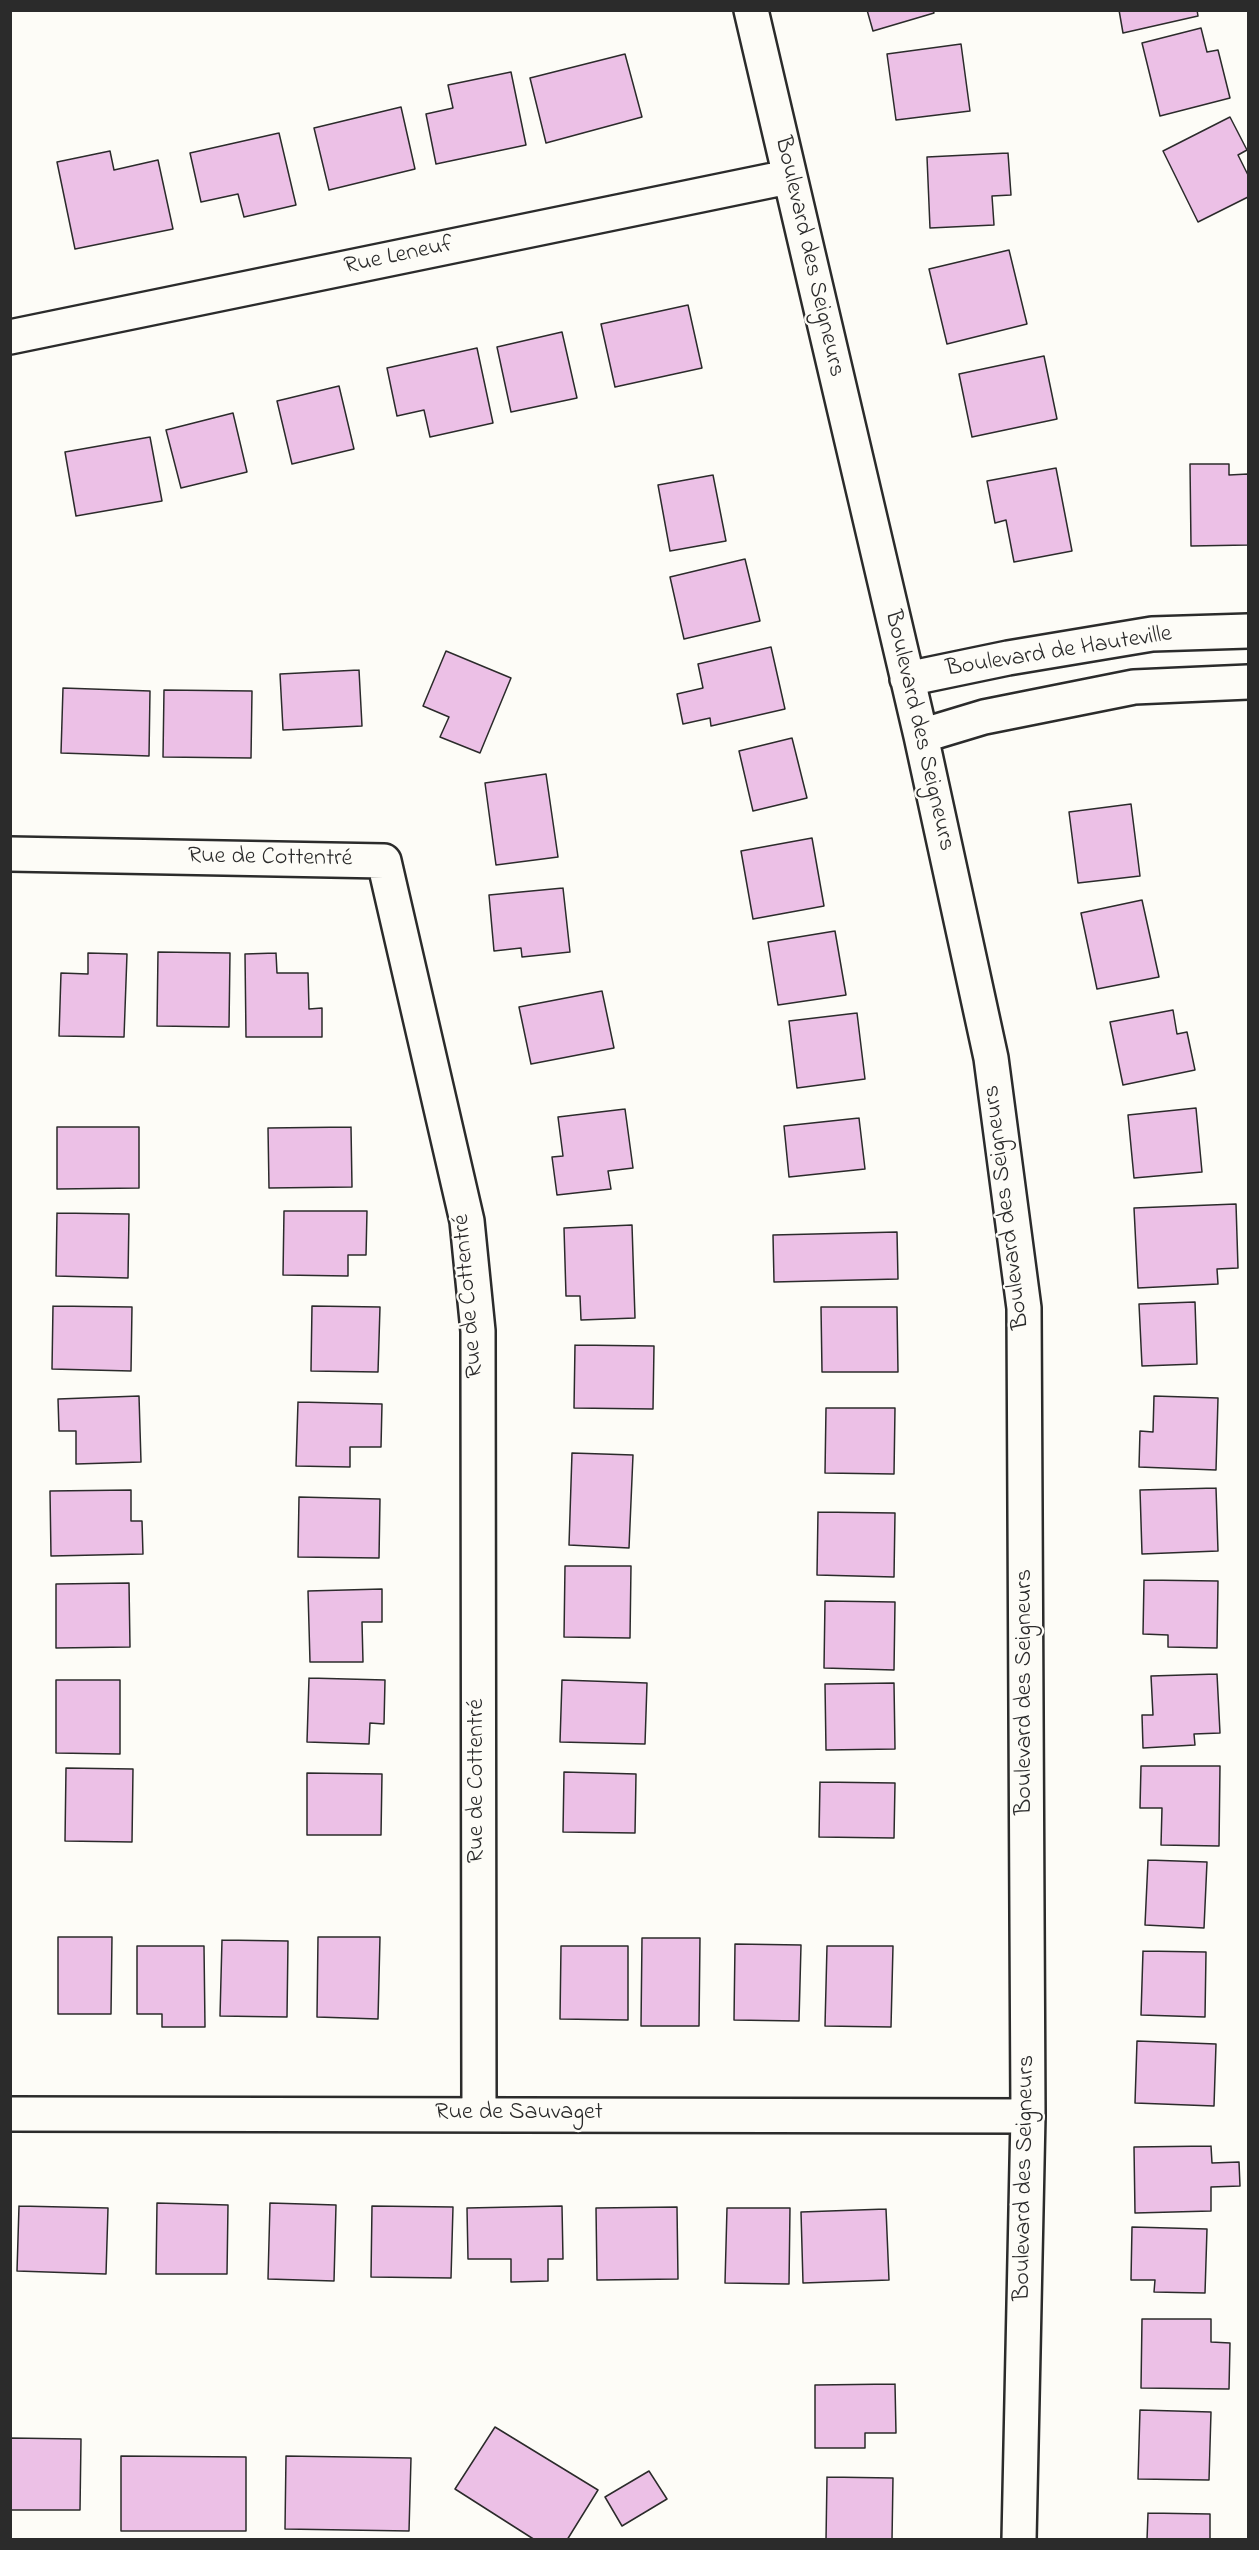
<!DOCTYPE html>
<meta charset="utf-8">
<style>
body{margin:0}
#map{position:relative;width:1259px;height:2550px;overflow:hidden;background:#fdfcf7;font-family:"Indie Flower",sans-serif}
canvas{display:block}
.frame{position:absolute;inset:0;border:12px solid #2b2b2b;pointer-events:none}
</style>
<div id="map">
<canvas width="1259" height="2550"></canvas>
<div class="frame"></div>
</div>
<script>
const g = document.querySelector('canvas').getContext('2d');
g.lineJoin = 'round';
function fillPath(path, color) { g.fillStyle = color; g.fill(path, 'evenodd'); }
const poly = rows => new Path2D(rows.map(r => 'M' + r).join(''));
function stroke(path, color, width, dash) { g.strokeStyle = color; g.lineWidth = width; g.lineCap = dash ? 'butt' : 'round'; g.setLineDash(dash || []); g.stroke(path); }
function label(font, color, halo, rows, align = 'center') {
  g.font = font + ' "Indie Flower",sans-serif'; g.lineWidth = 4.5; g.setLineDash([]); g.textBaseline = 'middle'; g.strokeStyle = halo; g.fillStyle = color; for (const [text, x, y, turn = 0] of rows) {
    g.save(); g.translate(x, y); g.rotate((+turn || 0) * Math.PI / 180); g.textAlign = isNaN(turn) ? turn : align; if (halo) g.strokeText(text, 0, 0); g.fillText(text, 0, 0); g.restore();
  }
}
const building = poly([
 [867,10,933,10,934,13,873,31,867,10],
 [1119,10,1197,10,1198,16,1123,33,1119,10],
 [1201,28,1207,52,1218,50,1230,98,1160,116,1142,43,1201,28],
 [961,44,970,111,896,120,887,54,961,44],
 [625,54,642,117,546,143,530,78,625,54],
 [511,72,526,145,436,164,426,114,453,108,448,85,511,72],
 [401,107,415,169,329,190,314,128,401,107],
 [1230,117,1247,150,1238,155,1248,175,1248,197,1198,222,1163,151,1230,117],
 [279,133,296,205,244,217,238,194,201,202,190,153,279,133],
 [110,151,114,170,158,160,173,229,75,249,57,162,110,151],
 [1008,153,1011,195,992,196,994,225,930,228,927,157,1008,153],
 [1009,250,1027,324,947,344,929,269,1009,250],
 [688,305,702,368,615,387,601,324,688,305],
 [562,332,577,398,511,412,497,347,562,332],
 [477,348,493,423,430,437,424,410,397,416,387,368,477,348],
 [1044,356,1057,419,972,437,959,374,1044,356],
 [339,386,354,449,292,464,277,401,339,386],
 [233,413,247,472,181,488,166,430,233,413],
 [150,437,162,501,76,516,65,452,150,437],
 [1190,464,1229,464,1229,475,1248,474,1248,545,1191,546,1190,464],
 [1056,468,1072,551,1014,562,1006,520,995,523,987,481,1056,468],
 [713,475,726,541,670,551,658,485,713,475],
 [745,559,760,621,684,639,670,577,745,559],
 [771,647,785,709,711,726,710,718,683,724,677,694,703,688,698,664,771,647],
 [446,651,511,678,480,753,440,737,449,717,423,706,446,651],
 [359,670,362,726,283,730,280,674,359,670],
 [63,688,150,691,149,756,61,753,63,688],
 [164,690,252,691,251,758,163,757,164,690],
 [792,738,807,798,753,811,739,751,792,738],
 [546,774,558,857,496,865,485,783,546,774],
 [1131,804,1140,876,1078,883,1069,812,1131,804],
 [812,838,824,906,753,919,741,851,812,838],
 [563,888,570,952,522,957,521,948,494,951,489,895,563,888],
 [1142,900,1159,977,1097,989,1081,913,1142,900],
 [835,931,846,995,778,1005,768,942,835,931],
 [158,952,230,953,229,1027,157,1026,158,952],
 [88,953,127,954,124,1037,59,1036,61,973,88,974,88,953],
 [276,953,277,973,308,973,309,1009,322,1008,322,1037,246,1037,245,954,276,953],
 [602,991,614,1048,531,1064,519,1007,602,991],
 [1173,1010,1177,1034,1187,1032,1195,1070,1123,1085,1110,1022,1173,1010],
 [857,1013,865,1079,797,1088,789,1021,857,1013],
 [1196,1108,1202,1172,1134,1178,1128,1115,1196,1108],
 [625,1109,633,1168,608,1171,611,1189,557,1195,552,1157,563,1156,558,1117,625,1109],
 [859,1118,865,1169,789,1177,784,1126,859,1118],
 [57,1127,139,1127,139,1188,57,1189,57,1127],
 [351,1127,352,1187,269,1188,268,1128,351,1127],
 [1236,1204,1238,1268,1217,1269,1218,1284,1138,1288,1134,1208,1236,1204],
 [284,1211,367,1211,366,1255,348,1255,348,1276,283,1275,284,1211],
 [57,1213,129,1214,128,1278,56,1276,57,1213],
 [632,1225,635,1318,581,1320,580,1296,566,1296,564,1228,632,1225],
 [897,1232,898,1279,774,1282,773,1235,897,1232],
 [1195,1302,1197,1364,1142,1366,1139,1304,1195,1302],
 [53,1306,132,1307,131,1371,52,1369,53,1306],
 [312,1306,380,1307,378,1372,311,1371,312,1306],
 [821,1307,897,1307,898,1372,822,1372,821,1307],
 [575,1345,654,1346,653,1409,574,1408,575,1345],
 [139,1396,141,1462,76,1464,76,1431,59,1431,58,1399,139,1396],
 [1154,1396,1218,1398,1216,1470,1139,1467,1140,1431,1153,1432,1154,1396],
 [298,1402,382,1404,381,1447,350,1447,350,1467,296,1466,298,1402],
 [826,1408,895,1408,894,1474,825,1473,826,1408],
 [572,1453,633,1455,629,1548,569,1545,572,1453],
 [1216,1488,1218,1551,1142,1554,1140,1490,1216,1488],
 [131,1490,131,1521,142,1521,143,1554,51,1556,50,1491,131,1490],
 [299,1497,380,1499,379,1558,298,1557,299,1497],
 [818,1512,895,1513,894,1577,817,1575,818,1512],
 [565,1566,631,1566,630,1638,564,1637,565,1566],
 [1144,1580,1218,1581,1217,1648,1168,1647,1168,1635,1143,1634,1144,1580],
 [129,1583,130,1647,56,1648,56,1584,129,1583],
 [382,1589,382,1622,362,1622,363,1662,310,1662,308,1591,382,1589],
 [825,1601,895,1602,894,1670,824,1668,825,1601],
 [1217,1674,1220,1733,1194,1734,1195,1745,1143,1748,1142,1715,1153,1715,1151,1676,1217,1674],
 [309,1678,385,1680,384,1724,370,1723,369,1744,307,1742,309,1678],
 [56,1680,120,1680,120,1754,56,1753,56,1680],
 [562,1680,647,1683,645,1744,560,1742,562,1680],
 [894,1683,895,1749,826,1750,825,1684,894,1683],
 [1141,1766,1220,1766,1219,1846,1161,1845,1162,1808,1140,1808,1141,1766],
 [66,1768,133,1769,132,1842,65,1841,66,1768],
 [564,1772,636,1774,635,1833,563,1832,564,1772],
 [307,1773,382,1774,381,1835,307,1835,307,1773],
 [820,1782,895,1783,894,1838,819,1837,820,1782],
 [1148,1860,1207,1862,1204,1928,1145,1925,1148,1860],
 [58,1937,112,1937,111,2014,58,2014,58,1937],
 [318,1937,380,1937,378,2019,317,2017,318,1937],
 [642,1938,700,1938,699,2026,641,2026,642,1938],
 [222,1940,288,1941,287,2017,220,2016,222,1940],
 [735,1944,801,1945,799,2021,734,2020,735,1944],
 [137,1946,204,1946,205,2027,162,2027,162,2014,137,2014,137,1946],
 [561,1946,628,1946,628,2020,560,2019,561,1946],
 [827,1946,893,1946,891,2027,825,2026,827,1946],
 [1143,1951,1206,1952,1205,2017,1141,2015,1143,1951],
 [1137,2041,1216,2044,1214,2106,1135,2103,1137,2041],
 [1211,2146,1212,2163,1239,2162,1240,2186,1211,2187,1211,2211,1135,2213,1134,2147,1211,2146],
 [157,2203,228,2205,227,2274,156,2274,157,2203],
 [270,2203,336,2205,334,2281,268,2279,270,2203],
 [19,2206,108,2208,106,2274,17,2271,19,2206],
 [372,2206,453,2207,451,2278,371,2277,372,2206],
 [562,2206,563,2259,548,2259,548,2281,511,2282,511,2259,468,2259,467,2208,562,2206],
 [677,2207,678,2279,597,2280,596,2208,677,2207],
 [727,2208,790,2208,789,2284,725,2283,727,2208],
 [886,2209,889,2280,803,2283,801,2212,886,2209],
 [1132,2227,1207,2229,1205,2293,1154,2292,1155,2280,1131,2280,1132,2227],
 [1142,2319,1211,2319,1211,2342,1230,2343,1229,2389,1141,2388,1142,2319],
 [895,2384,896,2433,865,2433,865,2448,815,2448,815,2385,895,2384],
 [1140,2410,1211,2412,1209,2480,1138,2479,1140,2410],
 [495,2427,598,2490,567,2540,535,2540,455,2489,495,2427],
 [10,2438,81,2439,80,2510,10,2510,10,2438],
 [121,2456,246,2457,246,2531,121,2531,121,2456],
 [286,2456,411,2458,409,2531,285,2529,286,2456],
 [649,2471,667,2499,622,2526,605,2497,649,2471],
 [827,2477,893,2478,892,2540,826,2540,827,2477],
 [1148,2513,1210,2514,1210,2540,1147,2540,1148,2513]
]);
const minor = poly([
 [751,10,921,736,991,1058,1024,1308,1028,2116,1019,2540],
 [10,337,788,177],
 [907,679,1008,658,1152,634,1248,631],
 [921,736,984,717,1134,687,1248,682],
 [10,854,384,861,467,1221,478,1331,479,2113],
 [10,2114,1028,2116]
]);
const streetNames = [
 ["Rue Leneuf",399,257,-12],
 ["Boulevard des Seigneurs",808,257,77],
 ["Boulevard de Hauteville",1059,653,-9],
 ["Boulevard des Seigneurs",918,731,77],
 ["Rue de Cottentré",270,859,1],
 ["Boulevard des Seigneurs",1008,1207,-97],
 ["Rue de Cottentré",470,1296,-95],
 ["Boulevard des Seigneurs",1026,1692,-90],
 ["Rue de Cottentré",478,1781,-90],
 ["Rue de Sauvaget",519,2114],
 ["Boulevard des Seigneurs",1026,2178,-89]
];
fillPath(building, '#ecc0e6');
stroke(building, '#2b2b2b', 1.5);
stroke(minor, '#2b2b2b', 38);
stroke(minor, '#fdfcf7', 33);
label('24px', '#2b2b2b', '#fdfcf7', streetNames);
</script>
